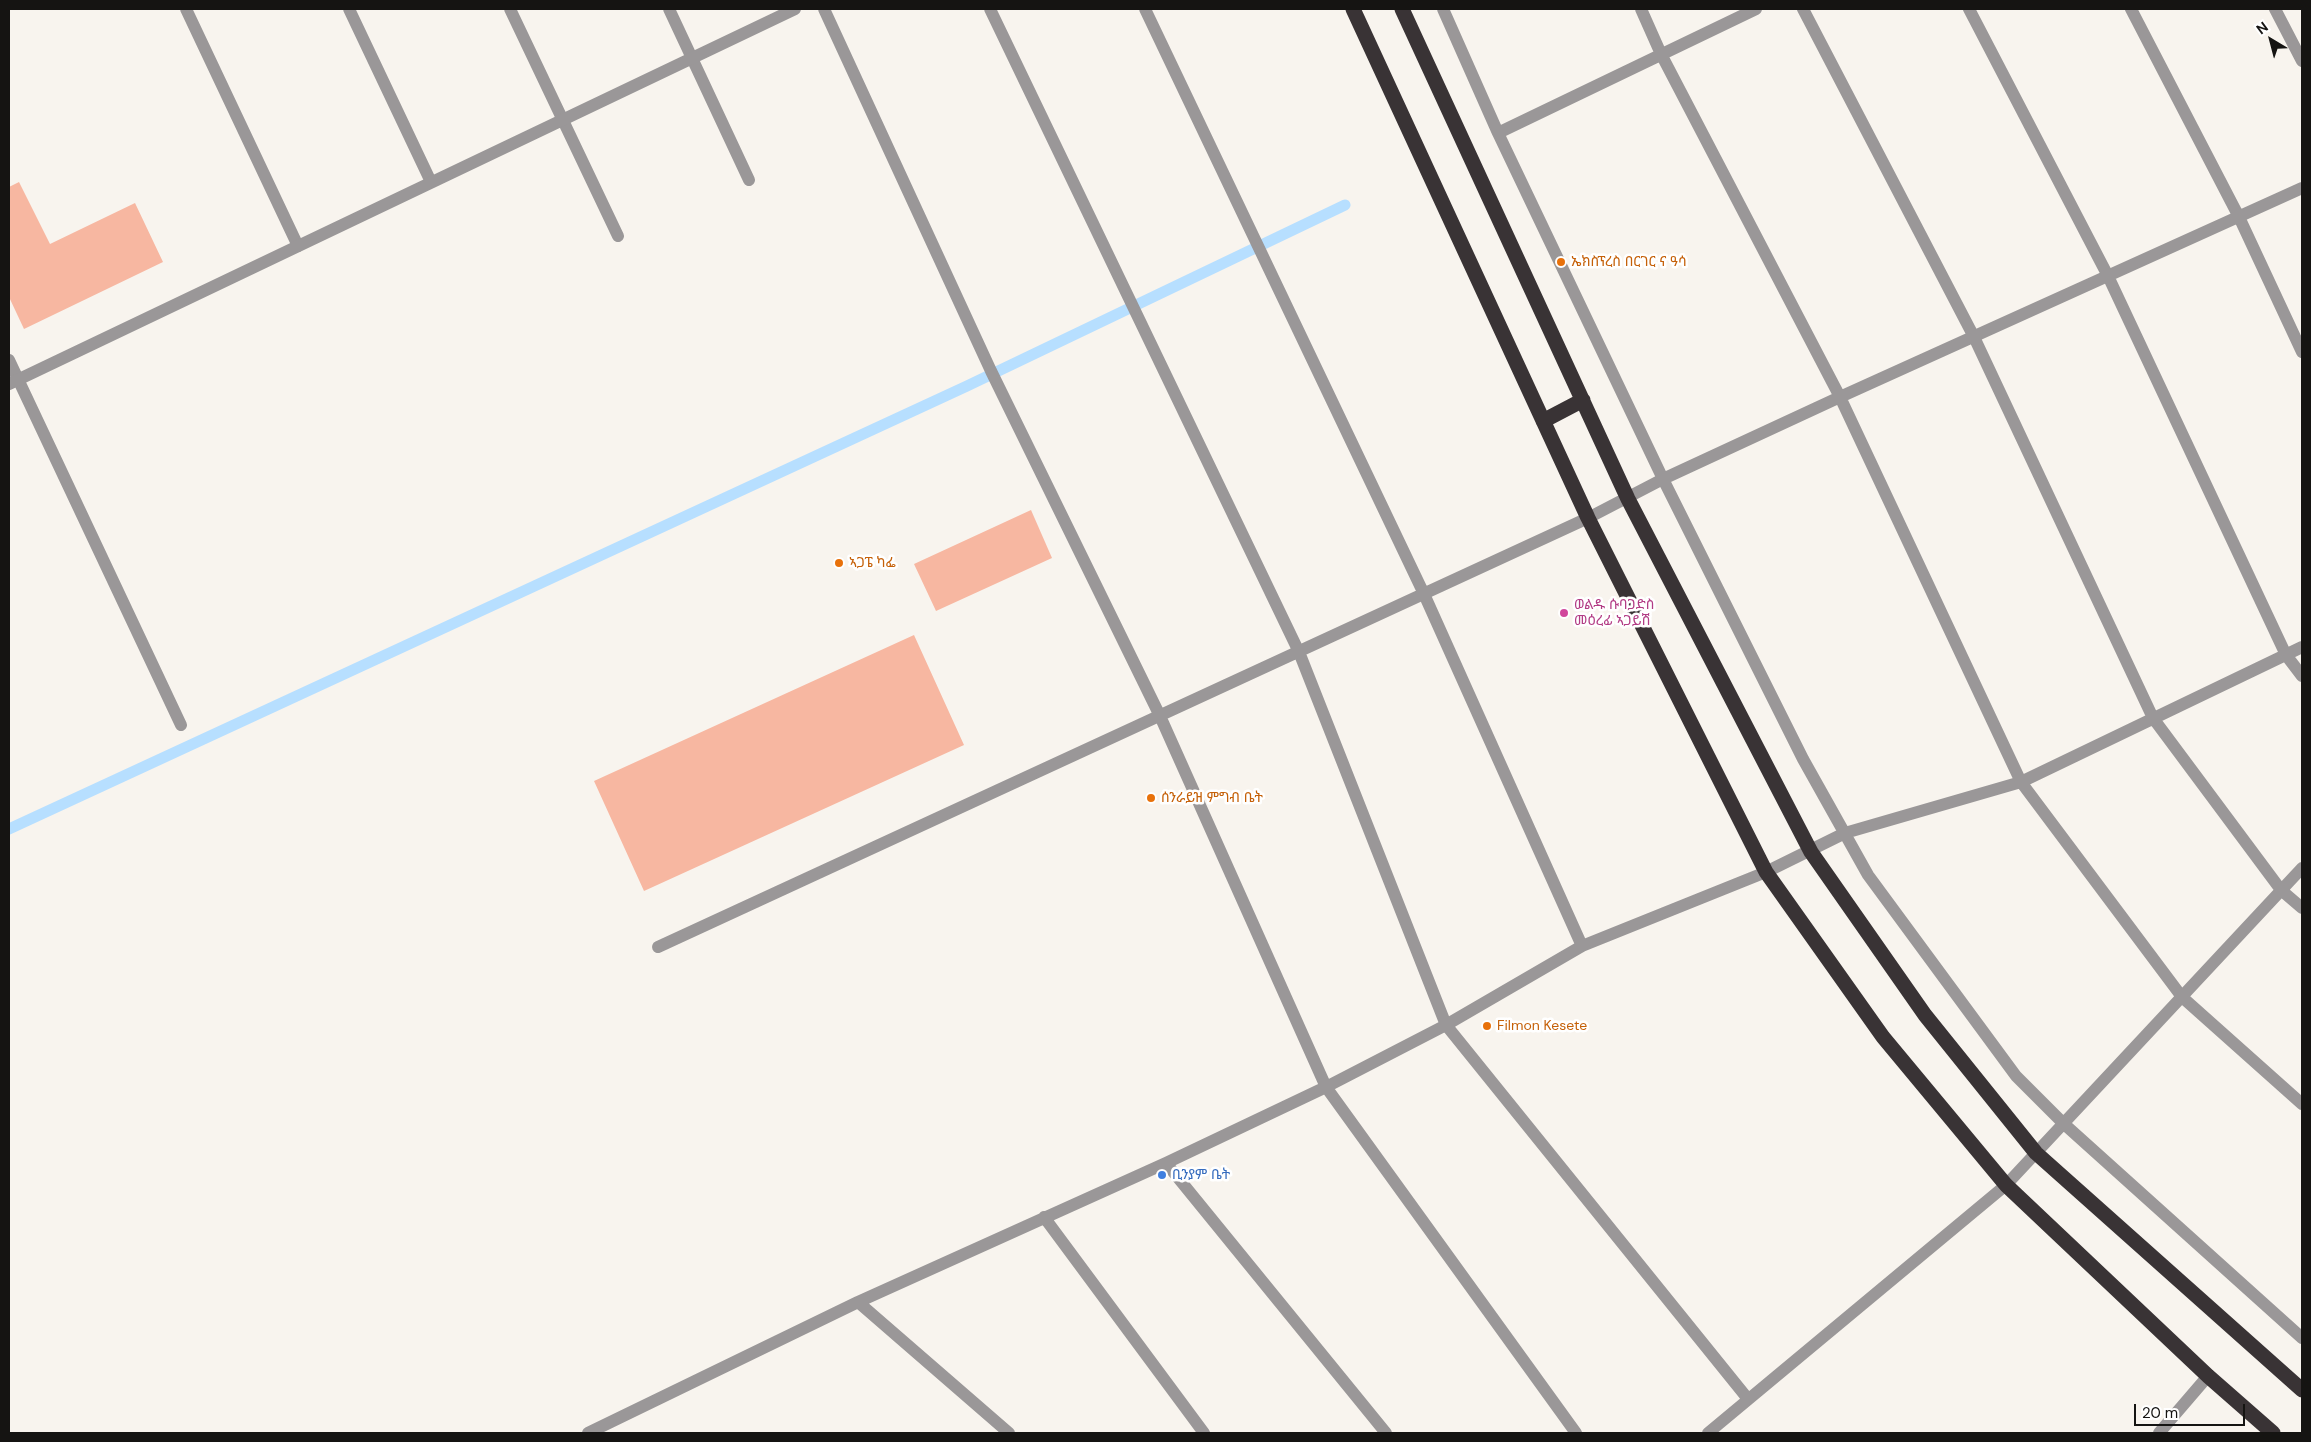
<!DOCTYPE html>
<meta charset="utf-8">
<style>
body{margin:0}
#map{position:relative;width:2311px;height:1442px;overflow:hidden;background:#f8f4ee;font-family:"DM Sans",sans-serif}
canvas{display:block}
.frame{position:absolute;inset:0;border:10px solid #151412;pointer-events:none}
.north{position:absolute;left:2246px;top:15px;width:50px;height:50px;-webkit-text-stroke:4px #fff;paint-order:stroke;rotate:323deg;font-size:14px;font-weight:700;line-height:20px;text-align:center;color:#151412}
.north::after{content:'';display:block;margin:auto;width:18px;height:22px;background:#151412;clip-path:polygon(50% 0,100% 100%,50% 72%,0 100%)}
.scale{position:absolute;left:2134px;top:1404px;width:111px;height:22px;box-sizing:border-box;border:2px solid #151412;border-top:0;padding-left:6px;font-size:15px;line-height:18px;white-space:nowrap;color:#151412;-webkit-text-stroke:4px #fff;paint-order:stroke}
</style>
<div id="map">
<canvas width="2311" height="1442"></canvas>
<div class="frame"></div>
<div class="north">N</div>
<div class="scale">20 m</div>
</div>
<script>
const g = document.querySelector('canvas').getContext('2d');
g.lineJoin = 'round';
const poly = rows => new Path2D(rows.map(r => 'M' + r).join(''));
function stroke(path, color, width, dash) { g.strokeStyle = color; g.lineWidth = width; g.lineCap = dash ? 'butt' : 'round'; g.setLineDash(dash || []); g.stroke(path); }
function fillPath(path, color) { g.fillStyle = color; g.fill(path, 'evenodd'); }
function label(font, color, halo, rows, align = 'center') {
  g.font = font + ' "DM Sans","Noto Sans Ethiopic",sans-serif'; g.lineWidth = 5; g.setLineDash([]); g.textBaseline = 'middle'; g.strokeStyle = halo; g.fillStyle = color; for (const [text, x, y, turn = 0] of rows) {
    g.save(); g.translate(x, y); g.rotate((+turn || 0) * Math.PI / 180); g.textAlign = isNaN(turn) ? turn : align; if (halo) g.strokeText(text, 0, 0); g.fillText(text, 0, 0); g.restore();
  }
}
const stream = poly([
 [9,829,967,386,1345,205]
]);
const building = poly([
 [19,182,50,244,135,203,163,262,24,329,9,297,9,187],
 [1031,510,1052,558,936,611,914,564],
 [914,635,964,745,644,891,594,781]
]);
const lane = poly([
 [186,9,298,246],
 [349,9,431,182],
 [510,9,618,236],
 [669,9,749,180],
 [9,360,181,725]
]);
const street = poly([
 [824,9,991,371,1160,716,1326,1087,1576,1433],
 [990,9,1299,652,1446,1025,1748,1399],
 [1145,9,1424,594,1582,946],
 [1443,9,1498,133,1663,479,1803,759,1868,875,2016,1076,2063,1123,2302,1338],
 [1641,9,1661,54,1840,397,2021,782,2182,997,2302,1104],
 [1803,9,1974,337,2153,718,2281,890,2302,908],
 [1969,9,2108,276,2286,655,2302,676],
 [2131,9,2239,217,2302,352],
 [2275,9,2302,61],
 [1498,133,1756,9],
 [9,384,795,9],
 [658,947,1588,518,1663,479,1840,397,2302,188],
 [1166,1163,1386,1433],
 [1044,1217,1204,1433],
 [858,1302,1009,1433],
 [588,1433,858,1302,1166,1163,1326,1087,1446,1025,1582,946,1766,872,1845,833,2021,782,2302,647],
 [1708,1433,2006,1185,2302,868],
 [2159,1433,2208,1376]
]);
const highway = poly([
 [1353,9,1588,518,1766,872,1883,1037,2006,1185,2208,1376,2273,1433],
 [1402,9,1628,499,1811,852,1925,1015,2036,1153,2302,1390],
 [1543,421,1583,400]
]);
const markers = [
 [1561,262,5,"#e8710a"],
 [839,563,5,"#e8710a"],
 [1564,613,5,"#d1479c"],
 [1151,798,5,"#e8710a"],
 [1487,1026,5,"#e8710a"],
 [1162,1175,5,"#3f7fe0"]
];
const foodNames = [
 ["ኤክስፕረስ በርገር ና ዓሳ",1571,262],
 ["ኣጋፔ ካፌ",849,563],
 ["ሰንራይዝ ምግብ ቤት",1161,798],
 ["Filmon Kesete",1497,1026]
];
const hotelNames = [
 ["ወልዱ ሱባጋድስ",1574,605],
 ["መዕረፊ ኣጋይሽ",1574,621]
];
const shopNames = [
 ["ቢንያም ቤት",1172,1175]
];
stroke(stream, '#b7dfff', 11);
fillPath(building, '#f7b7a1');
stroke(lane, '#9a9798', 12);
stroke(street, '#9a9798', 12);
stroke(highway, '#393335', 15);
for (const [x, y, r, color] of markers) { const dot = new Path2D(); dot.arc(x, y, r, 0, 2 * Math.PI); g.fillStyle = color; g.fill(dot); stroke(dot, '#fff', 2); }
label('14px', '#c56008', '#fff', foodNames, 'left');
label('14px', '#b23c85', '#fff', hotelNames, 'left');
label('14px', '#366cbe', '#fff', shopNames, 'left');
</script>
